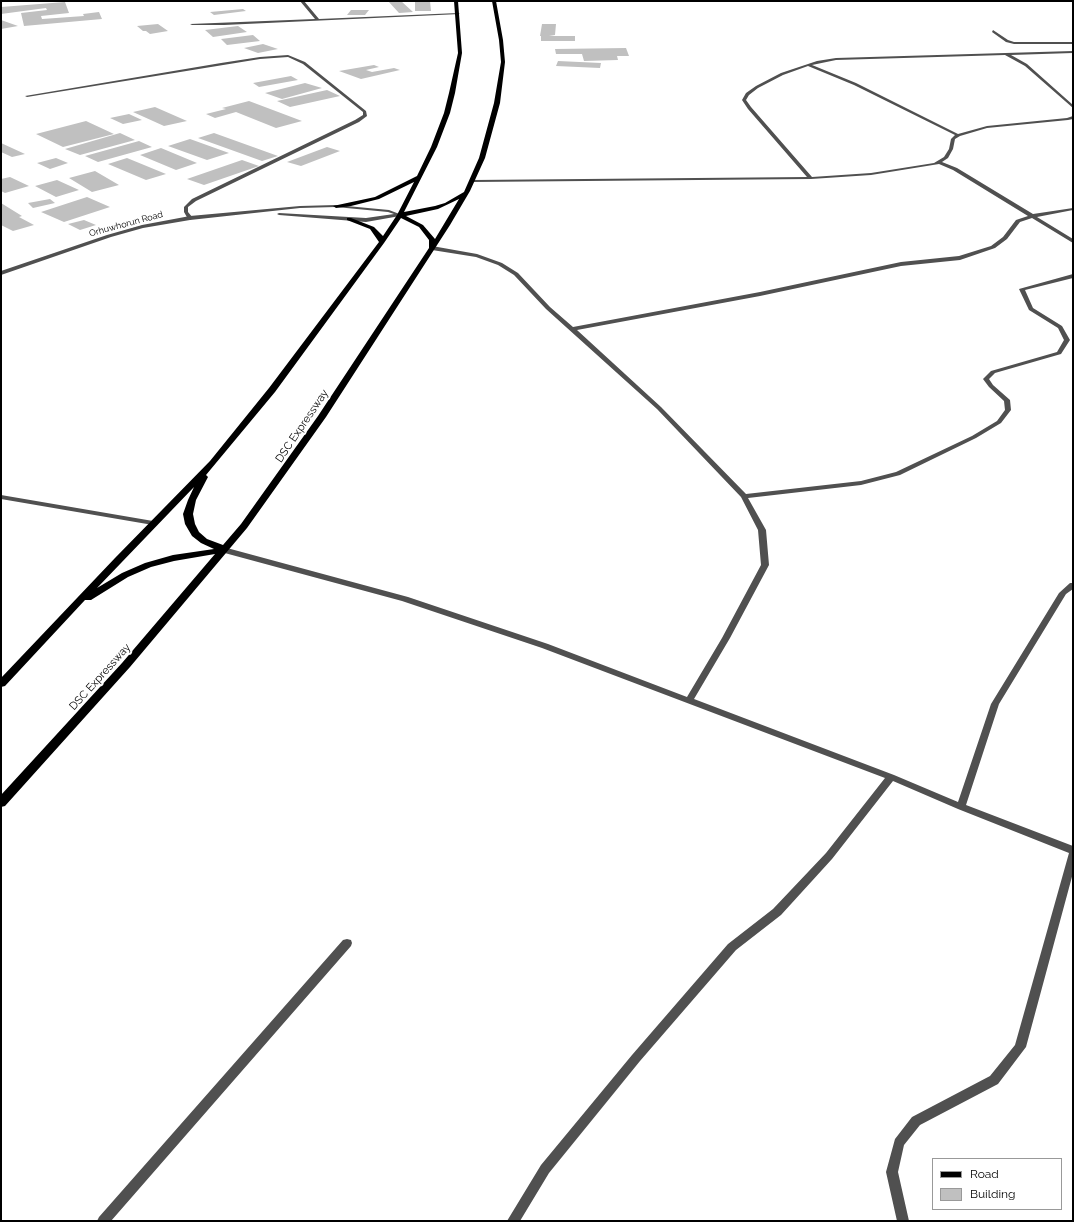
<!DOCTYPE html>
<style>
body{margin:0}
#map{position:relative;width:1074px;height:1222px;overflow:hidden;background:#fff;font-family:Raleway,sans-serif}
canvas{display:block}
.frame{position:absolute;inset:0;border:2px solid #000;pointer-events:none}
.legend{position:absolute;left:932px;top:1158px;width:130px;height:52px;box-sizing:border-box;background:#fff;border:1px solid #999;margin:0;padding:5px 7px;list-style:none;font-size:12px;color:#000}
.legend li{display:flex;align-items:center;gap:8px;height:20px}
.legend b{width:20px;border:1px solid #999}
</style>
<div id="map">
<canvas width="1074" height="1222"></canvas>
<div class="frame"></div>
<ul class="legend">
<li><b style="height:5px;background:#000"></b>Road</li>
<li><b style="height:11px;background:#c0c0c0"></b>Building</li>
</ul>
</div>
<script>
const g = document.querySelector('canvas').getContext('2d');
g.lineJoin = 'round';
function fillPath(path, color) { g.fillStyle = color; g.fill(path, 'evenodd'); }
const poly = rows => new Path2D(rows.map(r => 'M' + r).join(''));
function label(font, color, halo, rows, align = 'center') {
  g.font = font + ' Raleway,sans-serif'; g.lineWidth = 4; g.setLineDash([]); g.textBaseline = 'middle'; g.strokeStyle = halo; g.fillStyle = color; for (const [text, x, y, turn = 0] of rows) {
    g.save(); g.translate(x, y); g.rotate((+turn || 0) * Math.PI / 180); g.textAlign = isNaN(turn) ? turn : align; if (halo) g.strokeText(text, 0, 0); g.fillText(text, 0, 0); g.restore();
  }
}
const building = poly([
 [388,1,401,1,413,12,399,13],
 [415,1,430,1,431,11,415,11],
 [65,2,69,13,41,16,42,19,84,16,83,14,99,12,102,19,24,26,21,13,47,10,46,8,1,14,1,7],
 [243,9,246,11,214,15,210,12],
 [351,10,369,10,365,15,347,15],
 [1,20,18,26,1,29],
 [158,24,168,31,150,34,146,31,143,31,137,26],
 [542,24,556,24,555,35,549,36,575,36,575,41,541,41,541,36,540,36],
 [238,26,247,32,213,37,205,30],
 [253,35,260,41,227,45,221,39],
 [263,44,278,49,258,53,244,48],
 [626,48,629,56,617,56,618,60,584,61,582,54,556,54,555,49],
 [558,61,601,63,600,68,556,66],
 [374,65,379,67,366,70,372,72,394,68,400,70,361,79,339,71],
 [291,76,298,80,259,87,253,83],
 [305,83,322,88,282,99,265,93],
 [327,90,340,96,290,107,277,101],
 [249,101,302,121,276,128,236,112,215,118,206,114,226,109,222,108],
 [155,107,187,121,164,126,133,112],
 [129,114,142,120,123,124,110,118],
 [86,121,114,134,63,147,36,134],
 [120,133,135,140,80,155,65,149],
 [214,133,278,156,262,161,198,138],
 [190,139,229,153,207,160,168,146],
 [139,141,152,147,98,162,85,156],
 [1,143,25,154,12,157,1,152],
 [327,147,340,151,301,166,287,162],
 [161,148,197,163,176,170,140,155],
 [56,158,68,163,50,169,37,163],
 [127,158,166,174,146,180,108,164],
 [242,160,259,166,204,185,187,179],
 [95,171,119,185,92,192,69,178],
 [10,177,29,186,5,193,1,191,1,179],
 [57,180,79,190,56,197,35,186],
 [87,197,110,207,64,222,41,212],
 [50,199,55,203,33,208,28,203],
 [1,203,22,216,19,217,34,225,13,231,1,225,1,222,10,220,1,222],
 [84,220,96,225,80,230,68,224]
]);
const minor = poly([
 [300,1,304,1,319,19,458,13,460,14,224,25,192,25,190,24,315,19,300,1],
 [993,30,1008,40,1014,42,1073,42,1073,44,1014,44,1006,42,992,32,993,30],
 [1073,51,1073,53,1011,55,1027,64,1073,105,1073,108,1025,66,1005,55,836,60,812,65,856,83,958,134,987,126,1067,118,1073,116,1073,119,1068,120,987,128,960,136,955,139,953,149,948,158,942,162,957,168,1033,214,1073,208,1073,210,1037,217,1073,239,1073,243,1032,218,1020,222,1007,239,995,248,960,260,901,266,760,296,577,330,661,407,746,494,861,481,896,472,972,436,997,421,1005,410,1004,401,989,387,983,379,991,371,1057,352,1064,340,1058,328,1029,310,1019,289,1073,274,1073,278,1025,290,1033,308,1062,326,1070,340,1061,354,995,373,989,379,993,385,1010,400,1011,410,1001,423,976,438,900,475,861,485,748,498,766,530,769,565,730,638,694,699,894,775,958,802,991,704,1059,593,1070,583,1073,583,1073,589,1066,594,999,704,966,805,1073,846,1073,873,1026,1047,998,1084,920,1125,904,1145,898,1172,909,1221,897,1221,886,1172,895,1139,912,1117,990,1076,1015,1045,1069,853,958,809,893,781,832,859,781,915,736,950,640,1061,549,1173,520,1221,507,1221,541,1165,632,1055,728,944,773,909,826,853,885,778,542,648,402,601,221,552,220,550,221,548,227,548,408,597,548,644,687,697,722,638,761,565,758,530,741,497,657,409,546,309,514,275,498,265,476,257,432,250,429,248,432,246,477,254,502,263,518,273,550,307,573,327,760,292,901,262,959,256,991,246,1003,237,1016,220,1028,216,953,170,939,164,871,175,811,179,473,182,471,181,473,180,807,177,748,109,742,100,746,93,756,86,781,73,817,61,836,58,1073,51],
 [808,66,854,85,955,135,951,139,949,149,944,157,934,163,871,173,812,177,751,107,746,100,749,95,758,88,783,75,808,66],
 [288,55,305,62,366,111,367,116,359,122,196,201,188,207,188,212,193,218,190,220,188,219,184,212,184,207,192,199,355,120,363,115,363,112,303,64,288,57,260,59,27,97,25,96,221,63,260,57,288,55],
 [1,495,153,521,157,523,153,525,1,499,1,495],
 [347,939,351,940,352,943,351,946,111,1221,97,1221,99,1217,343,940,347,939]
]);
const tertiary = poly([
 [336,205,389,210,402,215,400,216,366,222,279,215,277,214,279,213,366,218,394,214,388,212,336,207,300,208,190,220,143,228,111,237,1,275,1,271,107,235,142,225,190,216,300,206,336,205]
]);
const primary = poly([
 [454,1,458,1,462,53,455,93,450,113,437,147,404,212,435,206,445,203,464,192,479,158,494,103,501,62,499,40,492,1,496,1,503,40,505,62,500,103,485,158,470,191,450,225,326,417,247,528,130,667,5,806,1,807,1,795,122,663,215,554,174,561,151,567,128,577,91,600,85,600,5,686,1,687,1,678,115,558,210,461,269,388,379,242,370,229,347,220,347,218,351,218,374,227,383,236,397,215,414,182,379,199,351,206,336,208,333,206,375,197,417,176,431,147,444,113,449,93,458,53,454,1],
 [459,199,435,239,423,225,406,216,438,209,459,199],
 [401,218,419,227,429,240,429,248,318,416,241,524,223,545,207,539,199,532,195,524,193,514,196,500,208,477,206,475,275,392,384,243,401,218],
 [194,487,188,500,183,514,185,524,192,536,201,543,214,549,173,555,145,563,122,573,97,588,194,487]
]);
const farStreetnames = [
 ["Orhuwhorun Road",126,224,-15]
];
const streetNames = [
 ["DSC Expressway",302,426,-56],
 ["DSC Expressway",100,677,-48]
];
fillPath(building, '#c0c0c0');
fillPath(minor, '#505050');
fillPath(tertiary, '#505050');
fillPath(primary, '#000');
label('9px', '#000', '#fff', farStreetnames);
label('11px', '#000', '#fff', streetNames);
</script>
